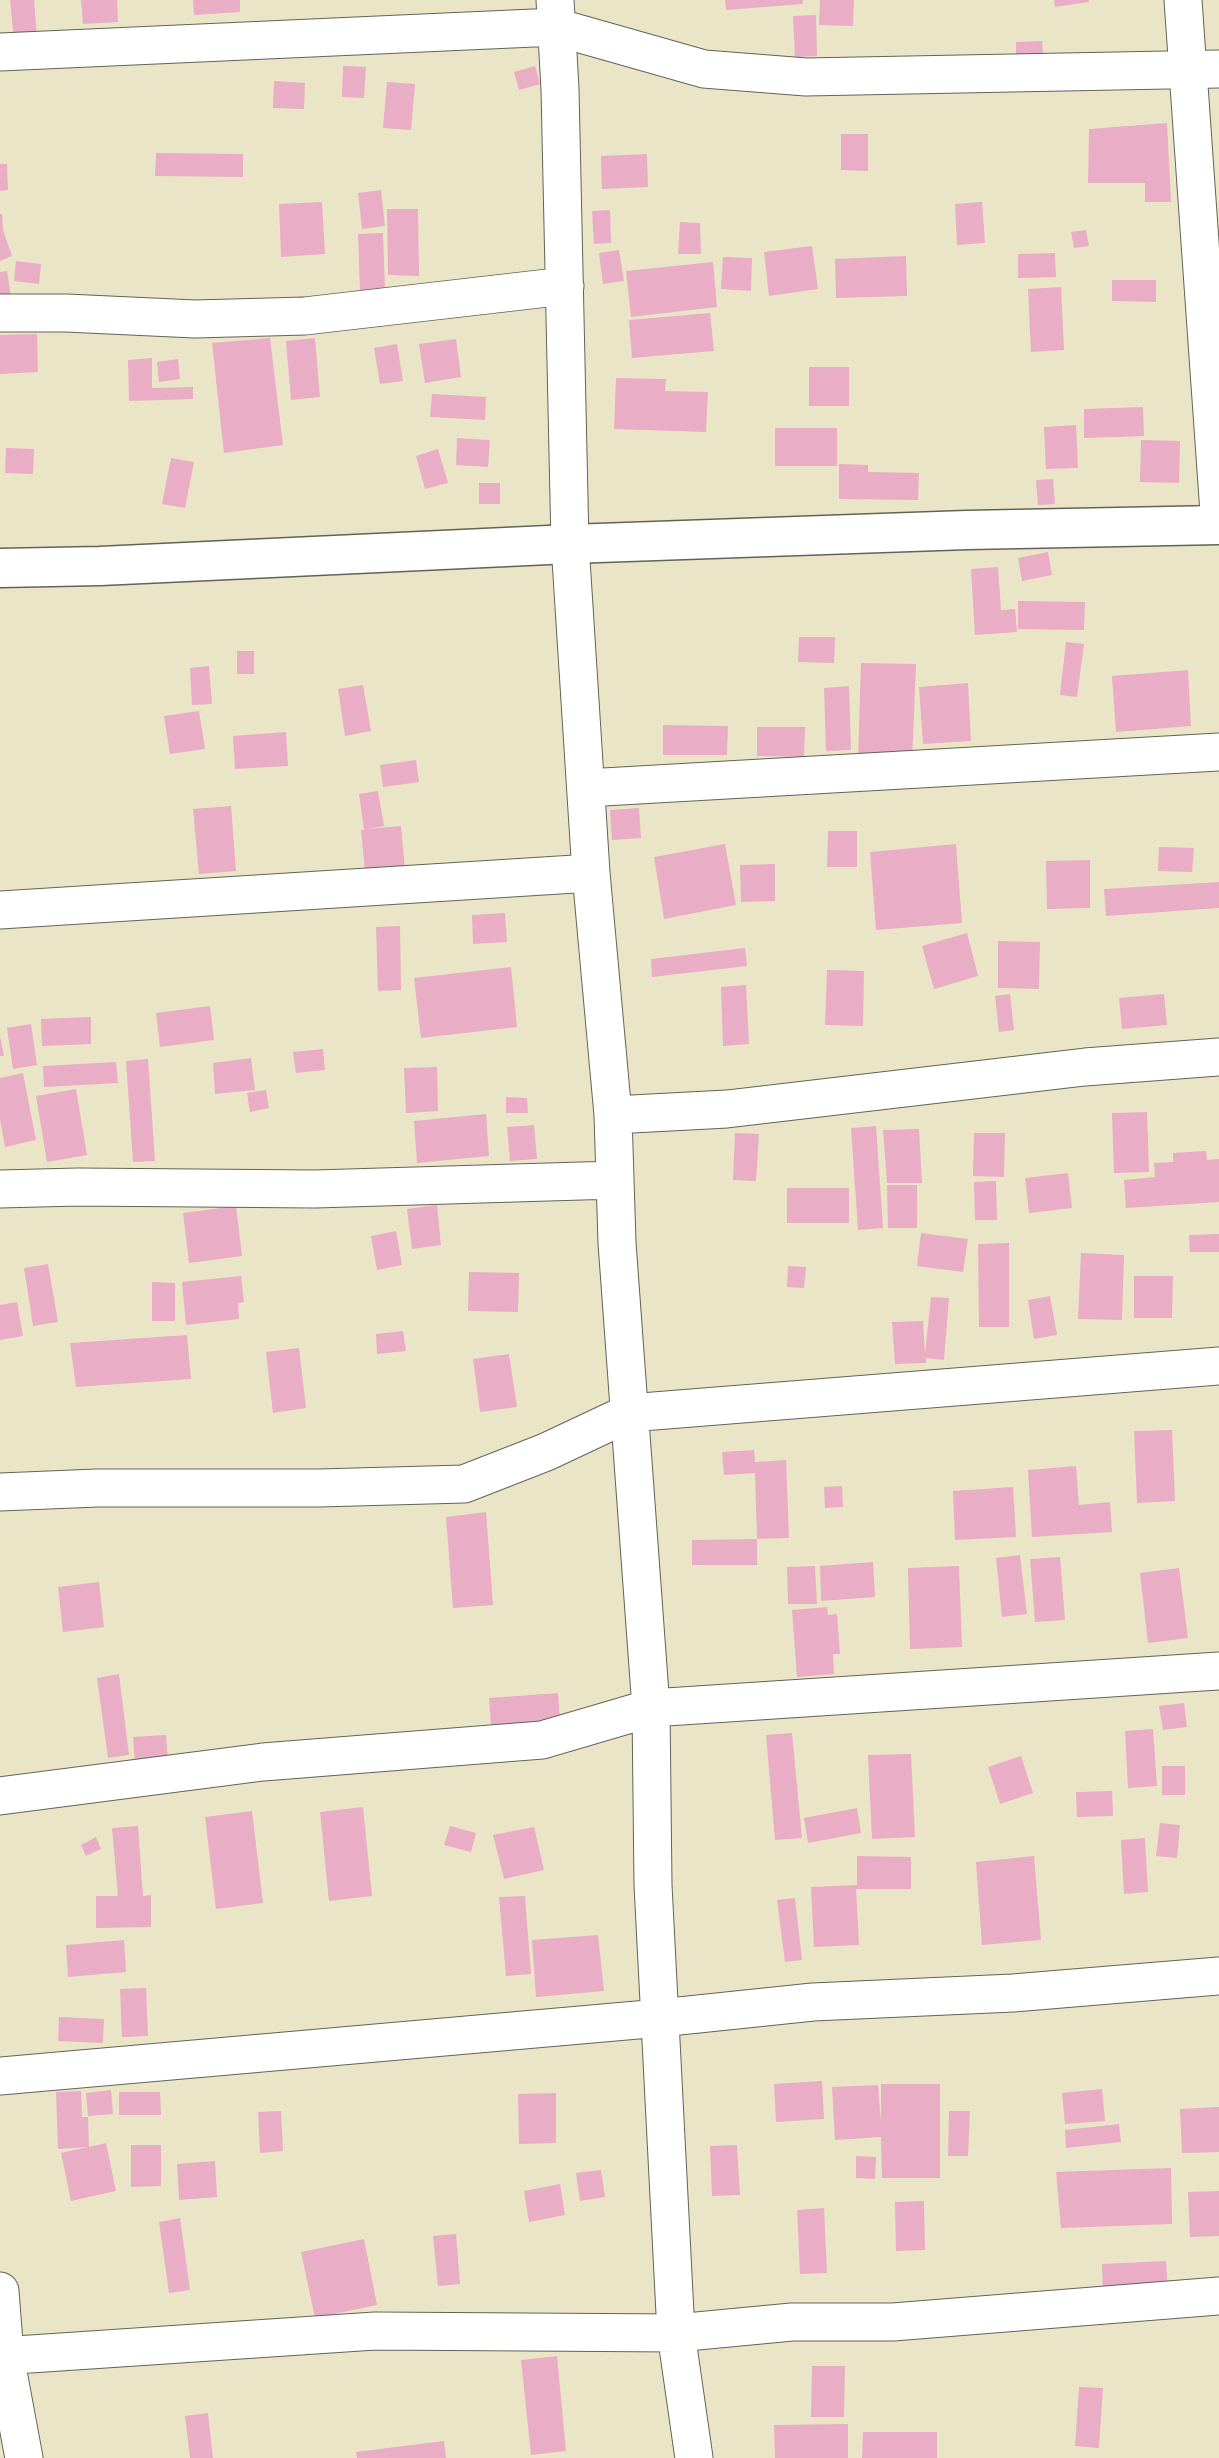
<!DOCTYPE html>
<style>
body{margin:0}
canvas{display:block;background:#ebe5c7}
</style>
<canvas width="1219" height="2458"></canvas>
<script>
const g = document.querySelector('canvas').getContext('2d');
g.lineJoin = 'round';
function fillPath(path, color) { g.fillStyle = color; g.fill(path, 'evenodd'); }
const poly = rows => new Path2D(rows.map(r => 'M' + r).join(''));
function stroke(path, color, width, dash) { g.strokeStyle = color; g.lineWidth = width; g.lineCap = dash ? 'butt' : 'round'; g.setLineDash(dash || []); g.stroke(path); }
const building = poly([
 [10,0,34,0,37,37,14,40],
 [81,0,117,0,118,22,83,24],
 [193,0,240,0,240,12,194,15],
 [725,0,803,0,803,4,726,10],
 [820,0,854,0,853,26,819,25],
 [1054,0,1089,0,1089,2,1055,7],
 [816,15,817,56,795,57,793,16],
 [1042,41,1043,54,1016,55,1016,42],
 [343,66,366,67,364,98,342,97],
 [535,66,540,84,519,90,514,72],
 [274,81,305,83,304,109,273,108],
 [387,82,415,84,411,130,383,128],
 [1167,123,1171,202,1145,202,1145,183,1088,183,1089,129],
 [841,134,868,134,868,171,841,170],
 [156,153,243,154,243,177,155,176],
 [647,154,648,187,602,189,601,156],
 [0,164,7,164,8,190,0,191],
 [381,190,385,226,362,229,358,193],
 [322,202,325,254,281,257,279,204],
 [982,202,985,243,957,245,955,204],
 [387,209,418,209,419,276,388,275],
 [610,210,611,243,594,244,592,211],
 [0,214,2,214,3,230,12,256,0,261],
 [680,222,700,223,701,254,678,254],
 [1086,230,1089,246,1074,248,1071,232],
 [383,233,385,290,360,291,358,234],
 [812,246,818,289,769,296,764,252],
 [619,250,624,281,603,284,599,253],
 [1055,253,1056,277,1018,278,1018,254],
 [906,256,907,296,836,298,835,259],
 [723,257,752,258,751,291,721,289],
 [16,261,41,264,39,284,14,281],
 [713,262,717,307,631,317,626,271],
 [7,271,11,297,0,298,0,272],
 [1112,280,1156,280,1156,302,1112,301],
 [1061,287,1064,350,1031,352,1028,289],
 [710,313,714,351,632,358,629,320],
 [37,334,38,372,0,374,0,335],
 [270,338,283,445,224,453,212,343],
 [315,338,320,397,291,400,286,341],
 [456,339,461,377,425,383,419,344],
 [397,344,403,381,380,384,374,348],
 [152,358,152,388,193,387,193,399,129,401,128,360],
 [178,359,180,379,159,382,157,362],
 [809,367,849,367,849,406,809,406],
 [616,378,666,379,665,391,708,392,706,432,614,429],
 [432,394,486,397,485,420,430,417],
 [1143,407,1144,436,1084,438,1084,409],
 [1076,425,1078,468,1046,469,1044,427],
 [775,428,837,428,837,466,775,466],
 [457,438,490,440,488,467,456,465],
 [1141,440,1180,441,1179,483,1140,482],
 [6,448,34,449,33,474,5,473],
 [438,449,448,483,425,489,416,456],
 [171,458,194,462,185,508,162,504],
 [839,464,868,465,868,472,919,473,918,500,839,499],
 [1053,479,1055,504,1038,505,1036,480],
 [479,483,500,483,500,504,479,504],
 [1048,552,1052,575,1022,581,1018,558],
 [998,567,1001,610,1015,609,1017,632,975,635,971,569],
 [1018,601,1085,602,1084,630,1018,629],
 [799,637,835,637,834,663,798,662],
 [1066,642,1084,644,1077,697,1060,695],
 [237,651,254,651,254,674,237,674],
 [861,663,916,664,912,761,858,759],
 [209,666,212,704,192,705,190,668],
 [1188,670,1191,726,1116,732,1112,676],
 [968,683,971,741,923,744,919,687],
 [363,685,371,731,345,736,338,689],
 [849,686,851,750,826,751,824,688],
 [199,711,205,749,170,754,164,716],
 [663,725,728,726,727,755,663,755],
 [757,727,805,727,804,757,757,756],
 [286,732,288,766,235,769,233,736],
 [416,760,419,782,383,787,380,765],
 [378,791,384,826,368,829,401,826,405,869,365,872,361,830,364,830,359,794],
 [231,806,236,871,199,874,193,809],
 [639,808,641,838,612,840,610,810],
 [828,831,857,831,857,867,827,867],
 [725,844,736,905,664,919,654,857],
 [956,844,962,923,876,930,870,852],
 [1159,847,1194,848,1192,872,1158,871],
 [1090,860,1090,908,1047,909,1046,861],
 [775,864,775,901,741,902,740,865],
 [1219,882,1219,908,1106,916,1104,889],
 [505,913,507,942,473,944,472,915],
 [400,926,401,990,378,991,376,927],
 [967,933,978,976,934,989,922,946],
 [998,941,1040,942,1039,989,998,988],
 [745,948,747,966,652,977,651,959],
 [511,967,517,1027,421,1038,414,978],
 [827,970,864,971,863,1026,825,1025],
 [746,985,749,1044,723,1046,721,987],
 [1010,994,1014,1030,999,1032,995,996],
 [1164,994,1167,1025,1122,1029,1119,998],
 [210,1006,214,1040,160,1047,156,1013],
 [91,1017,91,1044,42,1046,41,1019],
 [31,1024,37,1065,13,1069,7,1028],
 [0,1036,4,1056,0,1056],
 [323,1049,325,1070,296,1073,293,1052],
 [251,1058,255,1090,215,1094,213,1063],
 [148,1059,155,1161,133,1162,126,1061],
 [116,1062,118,1083,44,1087,43,1066],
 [437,1067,438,1111,406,1113,404,1068],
 [23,1073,36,1140,5,1147,0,1120,0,1078],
 [76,1089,87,1155,47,1162,36,1096],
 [266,1090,269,1108,250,1112,247,1093],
 [506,1097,527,1098,528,1113,506,1113],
 [1147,1112,1149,1172,1114,1173,1112,1113],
 [486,1114,489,1156,417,1163,414,1121],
 [534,1125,537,1159,510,1161,507,1127],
 [876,1126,883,1228,858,1230,851,1128],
 [919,1129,922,1183,887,1183,883,1130],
 [735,1133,759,1134,756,1181,733,1180],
 [974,1133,1005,1133,1004,1177,973,1176],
 [1206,1151,1207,1160,1219,1159,1219,1202,1126,1208,1124,1180,1155,1177,1154,1163,1173,1162,1173,1153],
 [1068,1173,1072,1208,1029,1213,1025,1178],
 [996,1181,997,1220,975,1220,974,1182],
 [887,1185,917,1185,917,1228,888,1228],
 [787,1188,849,1188,849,1223,787,1223],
 [437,1205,441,1245,412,1249,407,1209],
 [236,1206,242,1256,189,1263,183,1213],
 [396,1231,402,1265,377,1270,371,1236],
 [921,1233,968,1239,963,1272,917,1266],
 [1219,1234,1219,1252,1190,1252,1189,1235],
 [1009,1243,1009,1327,979,1327,978,1244],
 [1081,1253,1124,1255,1122,1320,1078,1319],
 [48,1264,58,1322,33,1326,24,1268],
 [788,1266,806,1267,804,1288,787,1287],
 [469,1272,519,1273,518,1312,468,1311],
 [241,1276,244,1302,238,1303,239,1319,186,1325,182,1282],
 [1134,1276,1173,1276,1172,1318,1134,1318],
 [152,1282,175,1283,175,1321,152,1321],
 [1050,1296,1057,1335,1034,1339,1028,1300],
 [931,1297,949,1298,944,1360,926,1358,926,1363,895,1364,892,1322,923,1321,925,1354],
 [17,1302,23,1336,0,1340,0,1305],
 [403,1331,406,1351,377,1354,376,1334],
 [187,1335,191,1379,76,1387,70,1343],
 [299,1348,306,1408,273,1413,266,1352],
 [509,1354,517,1407,480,1412,473,1359],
 [1172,1430,1175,1501,1137,1503,1134,1431],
 [754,1450,755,1462,786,1460,789,1538,757,1539,755,1473,724,1475,722,1452],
 [1076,1466,1079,1505,1110,1502,1112,1532,1032,1537,1028,1470],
 [842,1486,843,1507,825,1508,824,1487],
 [1013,1487,1016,1537,955,1540,953,1491],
 [486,1512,493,1605,453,1608,446,1517],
 [757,1539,757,1565,692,1565,692,1540],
 [1020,1555,1027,1614,1002,1617,996,1558],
 [1060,1557,1065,1620,1035,1622,1030,1559],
 [873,1562,875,1597,821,1601,820,1566],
 [815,1566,817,1604,788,1604,787,1567],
 [959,1566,962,1647,910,1649,908,1568],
 [1179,1568,1188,1638,1148,1643,1140,1573],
 [99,1582,104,1627,63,1632,58,1587],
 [827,1607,828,1615,837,1614,840,1654,833,1654,834,1674,797,1677,792,1610],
 [119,1674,129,1755,108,1758,97,1678],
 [558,1693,561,1733,492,1739,489,1698],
 [1184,1703,1187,1727,1163,1730,1159,1706],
 [1153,1729,1157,1786,1128,1788,1125,1731],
 [792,1733,802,1838,775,1840,766,1735],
 [166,1735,169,1773,136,1776,133,1737],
 [911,1754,915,1837,872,1839,868,1755],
 [1021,1756,1033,1793,1000,1804,988,1767],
 [1162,1766,1185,1766,1185,1795,1162,1795],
 [1112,1791,1113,1816,1077,1817,1076,1792],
 [363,1807,372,1896,329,1901,320,1812],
 [857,1808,861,1833,808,1843,804,1818],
 [252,1811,263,1903,216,1909,205,1817],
 [1160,1823,1180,1825,1177,1858,1156,1856],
 [138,1826,143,1896,151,1895,151,1927,96,1928,96,1896,118,1896,112,1828],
 [450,1826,476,1833,471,1852,444,1845],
 [534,1827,544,1870,504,1879,493,1835],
 [96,1837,101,1849,86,1856,81,1845],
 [1145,1838,1148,1892,1124,1894,1121,1840],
 [857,1856,911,1857,911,1889,856,1889,859,1945,814,1947,811,1887,857,1885],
 [1034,1856,1041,1940,982,1945,976,1862],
 [525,1896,531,1974,506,1976,499,1897],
 [795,1898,802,1960,785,1962,777,1900],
 [598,1935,604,1991,536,1997,532,1940],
 [124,1940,126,1972,68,1977,66,1945],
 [146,1988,148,2036,122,2037,120,1989],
 [59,2017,104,2019,103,2043,58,2041],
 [822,2081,824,2119,776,2122,774,2084],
 [881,2084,940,2084,940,2178,882,2178,881,2137,835,2140,832,2087,878,2085,881,2123],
 [1102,2089,1105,2121,1065,2124,1062,2093],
 [111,2090,113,2114,88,2116,86,2093],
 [81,2091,82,2117,88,2117,89,2147,106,2143,116,2191,71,2201,61,2153,88,2147,58,2149,56,2092],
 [119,2092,160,2092,161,2115,119,2115],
 [556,2093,556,2143,519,2144,518,2094],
 [1219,2107,1219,2152,1182,2153,1180,2109],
 [281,2111,283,2151,260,2153,258,2112],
 [949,2111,970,2111,968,2156,948,2156],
 [1119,2124,1121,2142,1066,2148,1065,2130],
 [131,2145,161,2145,161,2186,131,2187],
 [737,2145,740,2195,712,2196,710,2146],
 [856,2156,876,2157,875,2179,856,2178],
 [215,2161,217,2197,179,2200,177,2164],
 [1171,2168,1172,2224,1061,2228,1056,2172],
 [601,2170,605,2197,580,2201,576,2173],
 [560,2184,565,2215,529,2222,524,2191],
 [1219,2191,1219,2236,1190,2237,1188,2192],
 [924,2201,925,2250,896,2251,895,2202],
 [824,2208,827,2273,800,2274,797,2210],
 [180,2218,190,2290,169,2293,159,2222],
 [456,2234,460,2284,438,2286,433,2236],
 [364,2239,377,2305,315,2318,301,2252],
 [1166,2261,1168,2291,1103,2295,1102,2264],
 [557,2356,566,2451,531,2455,521,2360],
 [812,2366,845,2366,844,2417,811,2417],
 [1079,2387,1103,2388,1099,2448,1075,2446],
 [208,2413,213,2458,190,2458,185,2416],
 [848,2424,848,2458,775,2458,774,2425],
 [863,2432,937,2432,937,2458,862,2458],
 [444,2441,446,2458,357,2458,356,2452]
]);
const minor = poly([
 [555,0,560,89,570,544,591,873,613,1115,617,1243,651,1708,653,1885,676,2333,694,2458],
 [1183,0,1219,513],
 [0,52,556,27,704,69,806,77,1219,69],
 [0,313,66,313,195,319,305,316,565,286],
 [586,788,1219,752],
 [0,910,591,873],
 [613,1115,727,1109,1085,1067,1219,1057],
 [0,1189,78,1187,315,1189,615,1180],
 [0,1492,97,1488,319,1488,464,1484,546,1452,629,1413,1219,1366],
 [0,1796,263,1762,542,1740,651,1708,1219,1671],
 [0,2076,660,2018,813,2002,1013,1993,1219,1976],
 [0,2291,5,2356,24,2458],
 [0,2356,375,2331,676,2333,792,2322,893,2322,1219,2296]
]);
const tertiary = poly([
 [0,568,100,566,570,544,967,530,1219,525]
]);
fillPath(building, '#e9adc6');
stroke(minor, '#646258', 39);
stroke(tertiary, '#646258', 41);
stroke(minor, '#fff', 37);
stroke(tertiary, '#fff', 38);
</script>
